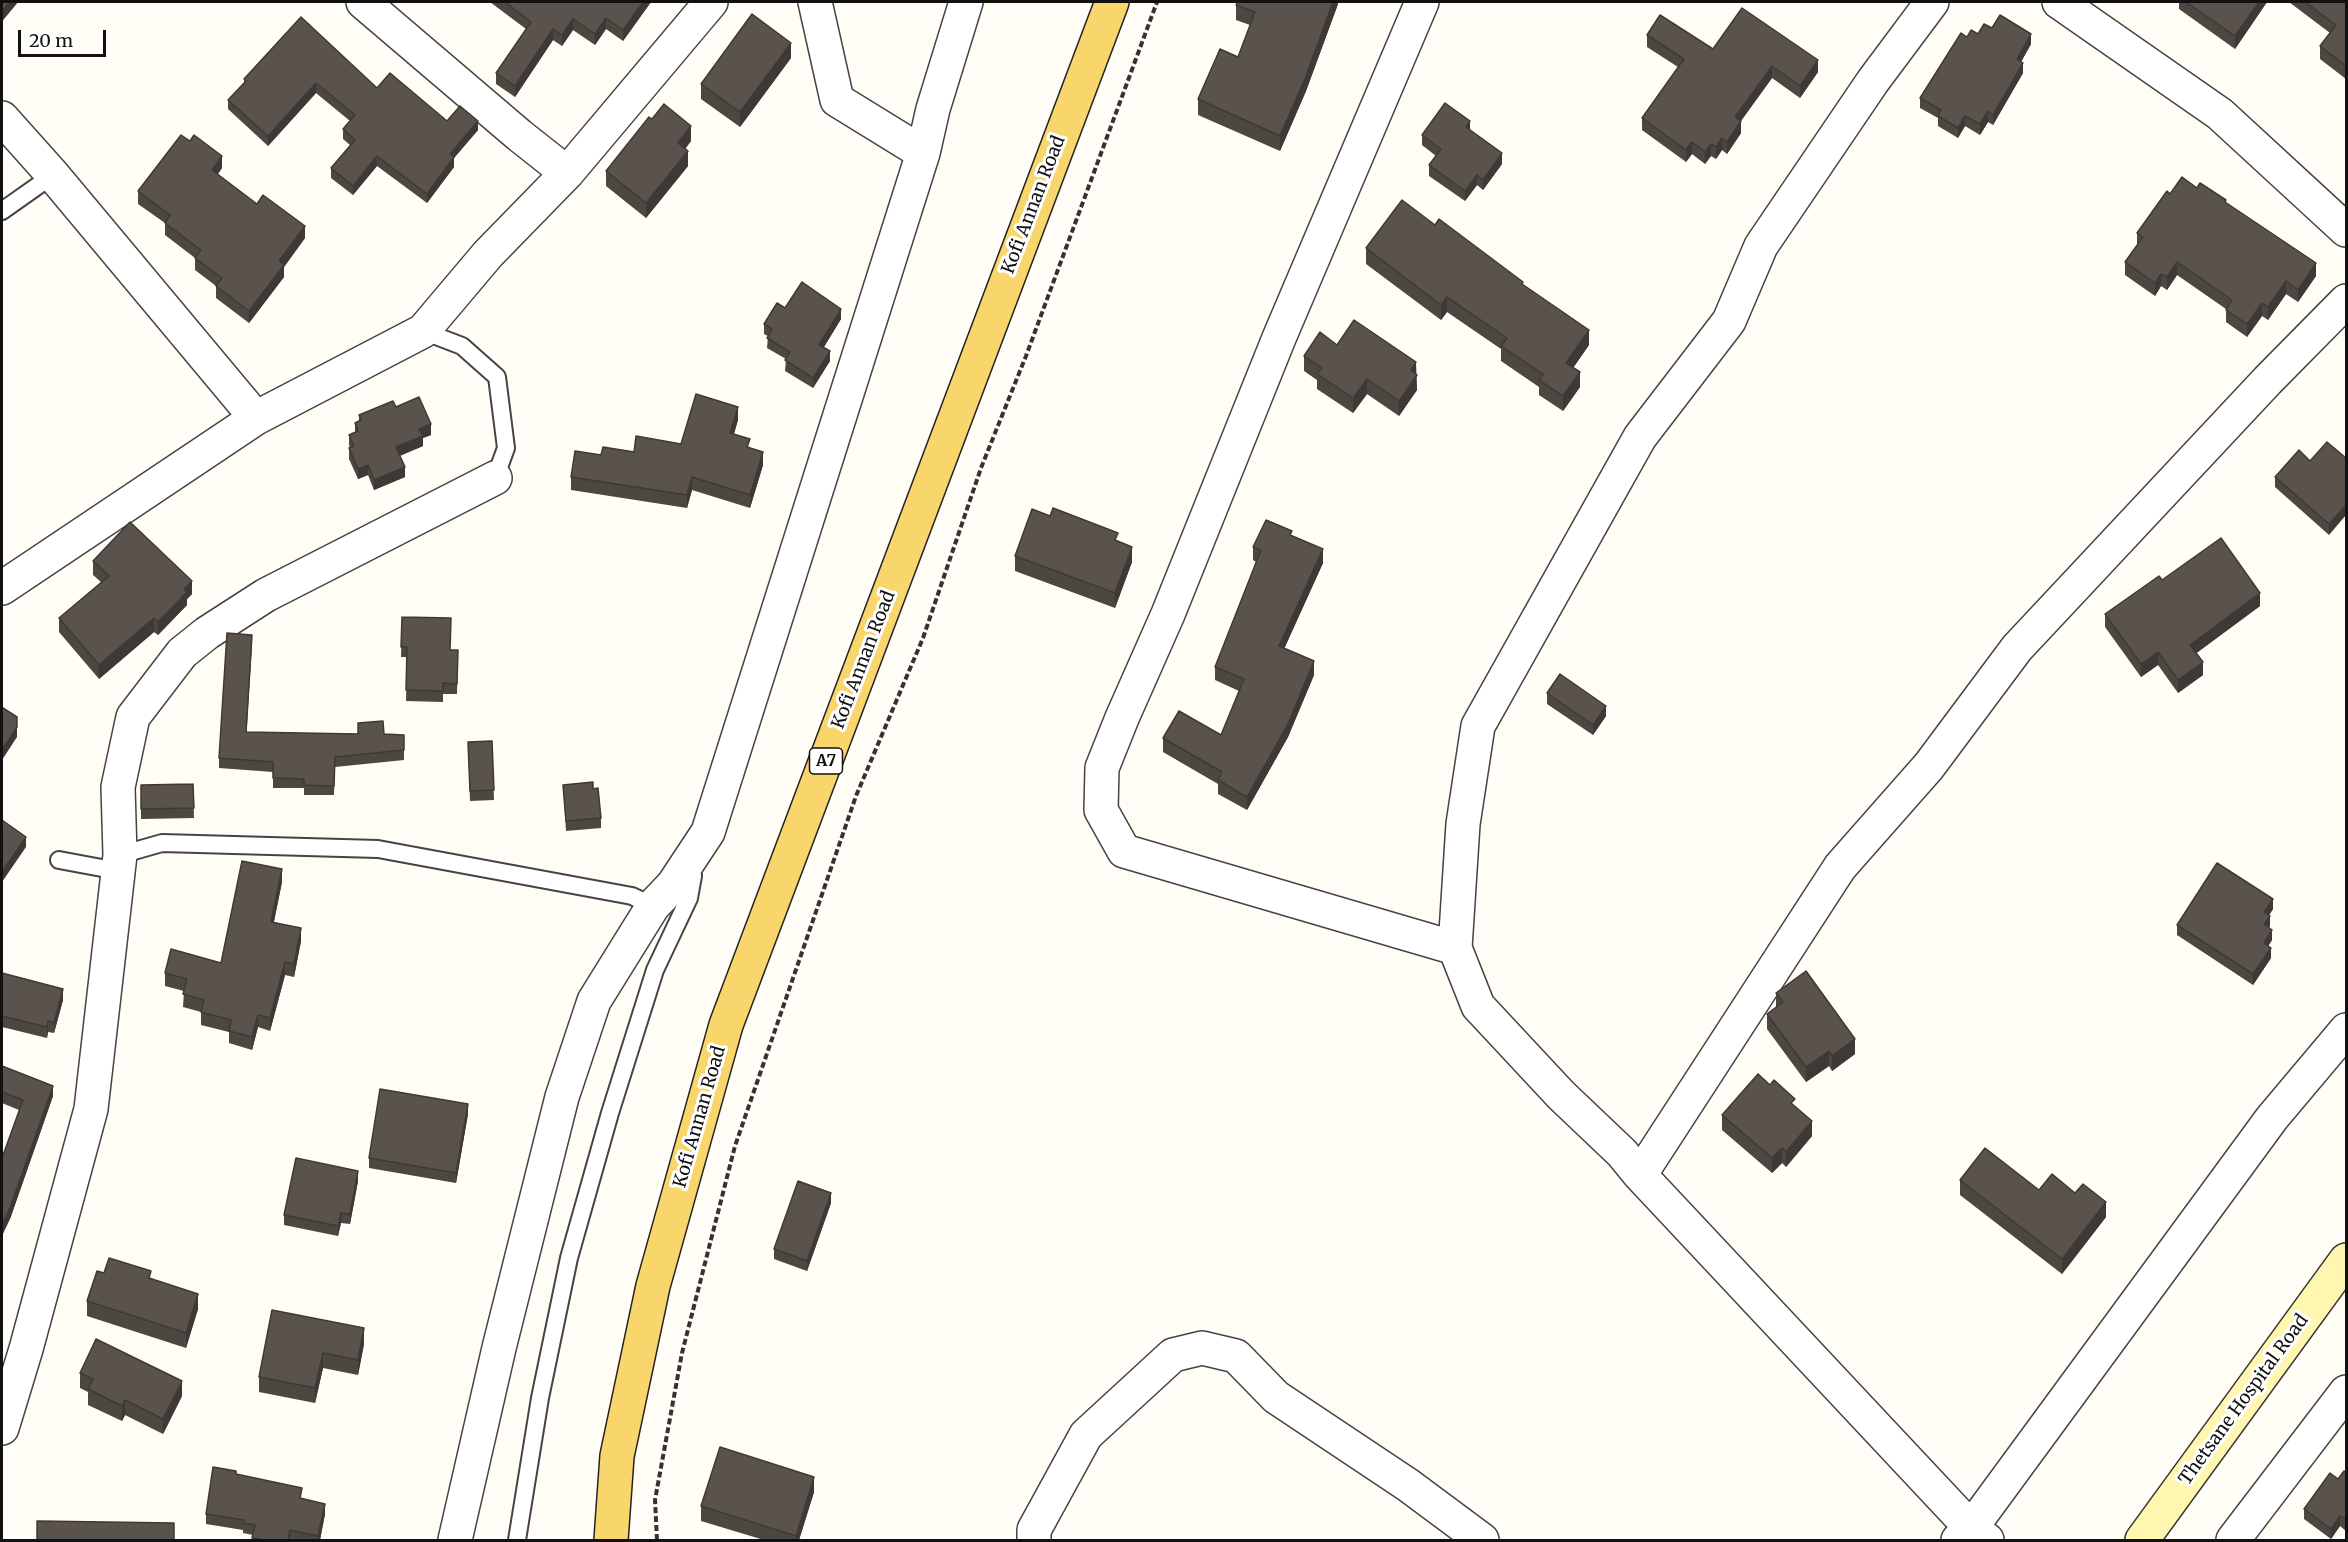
<!DOCTYPE html>
<style>
body{margin:0}
#map{position:relative;width:2348px;height:1542px;overflow:hidden;background:#fffdf5;font-family:Merriweather,serif}
canvas{display:block}
.frame{position:absolute;inset:0;border:3px solid #111;pointer-events:none}
.scale{position:absolute;left:18px;top:30px;width:88px;height:27px;box-sizing:border-box;border:3px solid #111;border-top:0;padding-left:8px;font-size:18px;line-height:21px;white-space:nowrap;color:#111;-webkit-text-stroke:4px #fff;paint-order:stroke}
</style>
<div id="map">
<canvas width="2348" height="1542"></canvas>
<div class="frame"></div>
<div class="scale">20 m</div>
</div>
<script>
const g = document.querySelector('canvas').getContext('2d');
g.lineJoin = 'round';
const poly = rows => new Path2D(rows.map(r => 'M' + r).join(''));
function stroke(path, color, width, dash) { g.strokeStyle = color; g.lineWidth = width; g.lineCap = dash ? 'butt' : 'round'; g.setLineDash(dash || []); g.stroke(path); }
function fillPath(path, color) { g.fillStyle = color; g.fill(path, 'evenodd'); }
function label(font, color, halo, rows, align = 'center') {
  g.font = font + ' Merriweather,serif'; g.lineWidth = 6; g.setLineDash([]); g.textBaseline = 'middle'; g.strokeStyle = halo; g.fillStyle = color; for (const [text, x, y, turn = 0] of rows) {
    g.save(); g.translate(x, y); g.rotate((+turn || 0) * Math.PI / 180); g.textAlign = isNaN(turn) ? turn : align; if (halo) g.strokeText(text, 0, 0); g.fillText(text, 0, 0); g.restore();
  }
}
const path = poly([
 [657,1540,655,1500,682,1353,735,1146,856,796,923,638,981,468,1026,356,1157,2]
]);
const service = poly([
 [2,211,53,175],
 [423,331,462,346,497,377,506,448,495,478],
 [120,855,162,843,378,849,632,896,653,906],
 [59,860,118,871],
 [517,1540,540,1398,569,1258,610,1113,655,970,689,898,693,876,689,868]
]);
const minor = poly([
 [363,2,519,135,567,173],
 [815,2,837,100,923,153],
 [1422,2,1279,338,1168,614,1122,718,1102,768,1101,810,1124,851,1455,948],
 [2059,2,2220,114,2346,230],
 [2,118,53,175,256,418,423,331,488,254,567,173,711,2],
 [2,588,256,418],
 [1640,1175,1622,1153,1561,1095,1478,1006,1455,948,1463,824,1478,726,1640,437,1729,321,1761,246,1873,81,1932,2],
 [2,1428,26,1349,91,1109,120,855,118,787,133,717,182,653,207,633,266,595,495,478],
 [455,1540,499,1348,562,1097,594,1001,653,906,673,885,708,832,923,153,933,109,966,2],
 [1034,1540,1034,1530,1086,1435,1173,1355,1202,1348,1236,1356,1276,1397,1408,1485,1482,1540],
 [1958,1540,1971,1528,2272,1118,2346,1030],
 [1987,1540,1971,1528,1640,1175,1840,867,1929,766,2017,648,2268,380,2346,301],
 [2233,1540,2346,1392]
]);
const secondary = poly([
 [2142,1540,2346,1260]
]);
const primary = poly([
 [611,1540,617,1456,653,1286,726,1025,1112,2]
]);
const wall = poly([
 [2,2,18,2,3,20,2,19],
 [490,2,651,2,623,41,606,29,595,45,573,30,562,46,553,40,515,97,496,84,496,73,526,29],
 [1338,2,1338,4,1306,91,1280,151,1198,115,1198,99,1238,57,1250,25,1236,20,1236,5],
 [2179,2,2267,2,2235,49,2179,9],
 [2289,2,2346,2,2346,79,2320,59,2320,46,2330,33],
 [301,17,377,88,447,121,478,130,454,158,454,167,427,203,377,166,353,195,331,178,331,168,350,145,343,139,343,129,350,121,316,93,268,146,228,109,228,100,244,83,244,79],
 [1992,28,2031,44,2021,62,2023,73,1993,125,1988,122,1980,135,1965,126,1958,138,1938,126,1938,118,1920,108,1920,98,1967,37],
 [1647,35,1713,49,1818,72,1800,98,1772,78,1741,121,1741,133,1727,154,1722,150,1716,159,1711,156,1705,164,1692,154,1686,162,1642,130,1642,118,1678,67,1647,47],
 [791,58,740,127,701,99,701,84],
 [1470,130,1502,164,1483,190,1477,185,1465,201,1429,176,1429,165,1436,156,1422,145,1422,135],
 [691,141,685,149,688,166,646,218,606,186,606,171],
 [222,168,218,174,257,204,305,238,284,267,284,277,249,323,216,298,216,286,195,270,195,258,165,235,165,223,138,204,138,191],
 [2197,188,2226,203,2316,276,2298,302,2286,294,2268,320,2262,316,2247,337,2226,322,2226,309,2177,275,2167,290,2161,286,2155,296,2125,275,2125,262,2137,245,2137,233,2170,194],
 [1435,225,1523,285,1589,345,1573,368,1580,387,1563,411,1539,395,1539,387,1501,361,1501,349,1447,312,1441,320,1366,264,1366,248],
 [785,308,841,319,824,347,830,361,813,388,785,371,786,359,767,348,768,336,764,334,764,324],
 [1337,345,1416,374,1417,390,1399,416,1367,394,1353,413,1317,389,1317,380,1304,371,1304,356],
 [396,407,431,435,423,438,423,446,400,456,405,477,374,490,368,475,358,479,349,459,349,448,350,448,349,445,349,435,355,432,355,423,359,421,359,415],
 [738,420,734,434,750,448,763,465,750,508,692,490,687,508,571,490,571,477,601,455,634,452,681,444],
 [2346,458,2329,535,2275,487,2275,477,2310,461],
 [1292,536,1323,563,1284,649,1314,675,1288,737,1247,810,1218,794,1218,784,1163,752,1163,738,1221,735,1239,691,1215,680,1215,667,1256,562,1253,560,1253,547],
 [1118,541,1132,562,1115,608,1015,571,1015,556],
 [93,561,192,594,187,599,187,605,158,635,154,632,99,679,59,632,59,618,101,582,93,575],
 [2162,580,2260,606,2196,653,2203,675,2178,693,2158,665,2141,677,2105,627,2105,614],
 [402,617,450,650,458,650,457,694,443,694,443,702,406,701,407,657,401,657],
 [252,644,246,732,358,734,358,723,384,734,404,735,404,760,335,767,334,795,304,795,304,788,273,788,273,772,219,768,219,758],
 [1547,693,1606,716,1593,735,1547,704],
 [492,741,494,800,470,801,468,742],
 [193,784,194,818,141,819,141,785],
 [563,785,593,789,601,818,601,828,566,831],
 [282,882,274,922,301,941,294,977,285,975,270,1031,258,1027,252,1050,229,1043,229,1032,201,1025,201,1012,183,1007,184,991,165,986,165,973,221,963],
 [2273,909,2269,915,2270,926,2269,927,2272,940,2268,946,2271,958,2253,985,2177,935,2177,925],
 [2,973,63,1000,54,1033,48,1032,47,1038,2,1027],
 [1776,993,1855,1054,1832,1071,1829,1066,1806,1082,1767,1029,1767,1014,1776,1007],
 [2,1066,53,1096,10,1219,19,1110,2,1103],
 [1795,1106,1812,1136,1786,1167,1782,1163,1772,1173,1722,1130,1722,1115],
 [468,1114,456,1183,369,1168,369,1158],
 [1960,1180,2039,1190,2106,1217,2062,1274,1960,1195],
 [358,1181,350,1224,341,1223,338,1236,284,1225,284,1215],
 [831,1203,807,1271,774,1259,774,1249],
 [104,1273,151,1278,198,1309,186,1348,87,1316,87,1301],
 [272,1310,364,1344,358,1375,323,1368,315,1403,259,1392,259,1377],
 [80,1373,182,1396,163,1434,125,1415,122,1421,88,1405,88,1392,80,1388],
 [2346,1473,2346,1531,2340,1526,2331,1539,2304,1519,2304,1509,2338,1479],
 [236,1474,302,1498,325,1514,320,1540,252,1540,253,1535,243,1533,243,1530,206,1524,206,1514],
 [814,1492,799,1540,764,1540,701,1521,701,1506]
]);
const shadedWall = poly([
 [10,2,18,2,3,20,3,10],
 [643,2,651,2,623,41,623,30],
 [1333,2,1338,2,1338,4,1306,91,1280,151,1280,136],
 [2259,2,2267,2,2235,49,2235,36],
 [606,18,606,29,595,45,595,34],
 [573,19,573,30,562,46,562,35],
 [553,29,553,40,515,97,515,86],
 [2031,34,2031,44,2017,69,2017,59],
 [791,43,791,58,740,127,740,112],
 [1818,60,1818,72,1800,98,1800,86],
 [2023,63,2023,73,1993,125,1993,115],
 [1772,66,1772,78,1735,129,1735,117],
 [316,83,316,93,268,146,268,136],
 [1988,111,1988,122,1980,135,1980,124],
 [1965,116,1965,126,1958,138,1958,128],
 [478,121,478,130,454,158,454,167,427,203,427,194,450,154],
 [1470,121,1470,131,1466,127],
 [1741,121,1741,133,1727,154,1727,142],
 [691,126,691,141,678,158,678,143],
 [1722,138,1722,150,1716,159,1716,147],
 [1692,142,1692,154,1686,162,1686,150],
 [1711,144,1711,156,1705,164,1705,152],
 [688,151,688,166,646,218,646,203],
 [1502,153,1502,164,1483,190,1483,180],
 [222,156,222,168,212,182,212,170],
 [377,156,377,166,353,195,353,186],
 [1477,175,1477,185,1465,201,1465,191],
 [305,226,305,238,284,267,284,277,249,323,249,311,279,261],
 [2177,262,2177,275,2167,290,2167,277],
 [2316,263,2316,276,2298,302,2298,290],
 [2161,274,2161,286,2155,296,2155,283],
 [2286,281,2286,294,2268,320,2268,307],
 [1447,297,1447,312,1441,320,1441,305],
 [2262,303,2262,316,2247,337,2247,324],
 [841,309,841,319,819,355,819,345],
 [1589,330,1589,345,1566,378,1566,363],
 [830,351,830,361,813,388,813,378],
 [1416,362,1417,390,1399,416,1399,401,1411,370],
 [1580,372,1580,387,1563,411,1563,396],
 [1367,379,1367,394,1353,413,1353,398],
 [738,407,738,420,730,446,730,433],
 [431,424,431,435,423,438,423,446,396,457,396,447,419,429],
 [763,452,763,465,750,508,750,495],
 [368,465,368,475,358,479,358,469],
 [405,467,405,477,374,490,374,480],
 [692,477,692,490,687,508,687,495],
 [2346,505,2346,515,2329,535,2329,524],
 [1132,547,1132,562,1115,608,1115,593],
 [1323,549,1323,563,1279,660,1279,646],
 [192,581,192,594,187,599,187,605,158,635,158,622,184,589],
 [2260,593,2260,606,2190,658,2190,645],
 [154,618,154,632,99,679,99,665],
 [252,635,252,644,246,742,246,732],
 [2158,652,2158,665,2141,677,2141,664],
 [1314,661,1314,675,1288,737,1247,810,1247,797],
 [2203,662,2203,675,2178,693,2178,680],
 [1606,706,1606,716,1593,735,1593,725],
 [17,727,17,737,2,760,2,750],
 [26,837,26,847,2,882,2,872],
 [282,869,282,882,271,935,271,922],
 [2273,899,2273,909,2264,923,2264,912],
 [2270,916,2270,926,2264,935,2264,924],
 [301,928,301,941,294,977,294,964],
 [2272,930,2272,940,2264,953,2264,943],
 [2271,948,2271,958,2253,985,2253,974],
 [285,962,285,975,270,1031,270,1018],
 [63,989,63,1000,54,1033,54,1023],
 [258,1015,258,1027,252,1050,252,1037],
 [48,1021,48,1032,47,1038,47,1027],
 [1855,1039,1855,1054,1832,1071,1832,1056],
 [1829,1051,1829,1066,1806,1082,1806,1067],
 [53,1086,53,1096,10,1219,2,1236,2,1225],
 [468,1104,468,1114,456,1183,456,1173],
 [1812,1121,1812,1136,1786,1167,1786,1152],
 [1782,1148,1782,1163,1772,1173,1772,1158],
 [358,1171,358,1181,350,1224,350,1214],
 [831,1193,831,1203,807,1271,807,1261],
 [2106,1202,2106,1217,2062,1274,2062,1259],
 [341,1213,341,1223,338,1236,338,1226],
 [198,1294,198,1309,186,1348,186,1333],
 [364,1328,364,1344,358,1375,358,1360],
 [323,1353,323,1368,315,1403,315,1388],
 [182,1381,182,1396,163,1434,163,1419],
 [125,1400,125,1415,122,1421,122,1406],
 [814,1477,814,1492,799,1540,796,1540,796,1536],
 [325,1504,325,1514,320,1540,318,1540,318,1536],
 [2340,1516,2340,1526,2331,1539,2331,1529]
]);
const building = poly([
 [2,2,10,2,3,10,2,9,2,2],
 [505,2,643,2,623,30,606,18,595,34,573,19,562,35,553,29,515,86,496,73,531,22,505,2],
 [1238,2,1333,2,1306,76,1280,136,1198,99,1220,49,1238,57,1255,12,1236,5,1238,2],
 [2186,2,2259,2,2235,36,2186,2],
 [2305,2,2346,2,2346,66,2320,46,2336,25,2305,2],
 [1742,8,1818,60,1800,86,1772,66,1735,117,1741,121,1727,142,1722,138,1716,147,1711,144,1705,152,1692,142,1686,150,1642,118,1684,59,1647,35,1660,15,1713,49,1742,8],
 [752,14,791,43,740,112,701,84,752,14],
 [2000,15,2031,34,2017,59,2023,63,1993,115,1988,111,1980,124,1965,116,1958,128,1938,116,1941,110,1920,98,1961,33,1967,37,1971,30,1978,34,1984,24,1992,28,2000,15],
 [301,17,377,88,390,73,447,121,460,106,478,121,450,154,454,157,427,194,377,156,353,186,331,168,355,140,343,129,355,115,316,83,268,136,228,100,246,81,244,79,301,17],
 [1445,103,1470,121,1466,127,1502,153,1483,180,1477,175,1465,191,1429,165,1441,149,1422,135,1445,103],
 [664,104,691,126,678,143,688,151,646,203,606,171,649,117,652,119,664,104],
 [181,135,190,141,194,135,222,156,212,170,257,204,263,195,305,226,279,261,284,265,249,311,216,286,222,278,195,258,201,250,165,223,170,215,138,191,181,135],
 [2182,177,2197,188,2200,183,2226,200,2225,202,2316,263,2298,290,2286,281,2268,307,2262,303,2247,324,2226,310,2232,300,2177,262,2167,277,2161,274,2155,283,2125,262,2143,237,2137,233,2167,191,2170,194,2182,177],
 [1402,200,1435,225,1439,219,1523,282,1522,284,1589,330,1566,363,1580,372,1563,396,1539,380,1543,374,1501,346,1507,338,1447,297,1441,305,1366,248,1402,200],
 [802,282,841,309,819,345,830,351,813,378,785,360,790,352,767,338,772,329,764,324,777,303,785,308,802,282],
 [1354,320,1416,362,1411,370,1417,375,1399,401,1367,379,1353,398,1317,374,1322,368,1304,356,1320,332,1337,345,1354,320],
 [696,394,738,407,730,433,750,439,747,447,763,452,750,495,692,477,687,495,571,477,575,451,601,455,603,447,634,452,636,436,681,444,696,394],
 [419,397,431,424,419,429,423,436,396,447,405,467,374,480,368,465,358,469,349,448,354,446,349,435,358,431,355,423,361,420,359,415,393,401,396,407,419,397],
 [2327,442,2346,458,2346,505,2329,524,2275,477,2299,450,2310,461,2327,442],
 [1053,508,1118,533,1115,540,1132,547,1115,593,1015,556,1032,509,1050,516,1053,508],
 [1266,520,1292,531,1290,535,1323,549,1279,646,1314,661,1288,724,1247,797,1218,780,1222,772,1163,738,1179,711,1221,735,1244,679,1215,667,1261,550,1253,547,1266,520],
 [130,522,192,581,184,589,187,592,158,622,154,618,99,665,59,618,109,576,93,561,130,522],
 [2221,538,2260,593,2190,645,2203,662,2178,680,2158,652,2141,664,2105,614,2159,576,2162,580,2221,538],
 [402,617,451,618,450,650,458,650,457,684,443,683,443,691,406,690,407,647,401,647,402,617],
 [227,633,252,635,246,732,358,734,358,723,383,721,384,734,404,735,404,750,335,757,334,786,304,785,304,779,273,778,273,762,219,758,227,633],
 [1560,674,1606,706,1593,725,1547,693,1560,674],
 [3,708,17,717,17,727,2,750,2,709,3,708],
 [492,741,494,790,470,791,468,742,492,741],
 [593,782,593,789,598,788,601,818,566,821,563,785,593,782],
 [193,784,194,808,141,809,141,785,193,784],
 [2,820,26,837,2,872,2,820],
 [242,861,282,869,271,922,301,928,294,964,285,962,270,1018,258,1015,252,1037,229,1031,231,1020,201,1012,204,1000,183,994,187,979,165,973,171,949,221,963,242,861],
 [2217,863,2273,899,2264,912,2270,916,2264,924,2272,930,2264,943,2271,948,2253,974,2177,925,2217,863],
 [1806,971,1855,1039,1832,1056,1829,1051,1806,1067,1767,1014,1783,1002,1776,993,1806,971],
 [2,973,63,989,54,1023,48,1021,47,1027,2,1016,2,1017,2,973],
 [2,1066,53,1086,10,1208,2,1225,2,1158,23,1100,2,1092,2,1066],
 [1758,1074,1770,1085,1774,1080,1795,1099,1791,1103,1812,1121,1786,1152,1782,1148,1772,1158,1722,1115,1758,1074],
 [380,1089,468,1104,456,1173,369,1158,380,1089],
 [1985,1148,2039,1190,2052,1174,2075,1193,2083,1184,2106,1202,2062,1259,1960,1180,1985,1148],
 [296,1158,358,1171,350,1214,341,1213,338,1226,284,1215,296,1158],
 [798,1181,831,1193,807,1261,774,1249,798,1181],
 [109,1258,151,1271,149,1278,198,1294,186,1333,87,1301,97,1271,104,1273,109,1258],
 [272,1310,364,1328,358,1360,323,1353,315,1388,259,1377,272,1310],
 [96,1339,182,1381,163,1419,125,1400,122,1406,88,1389,93,1379,80,1373,96,1339],
 [720,1447,814,1477,796,1536,701,1506,720,1447],
 [213,1467,236,1471,236,1474,302,1488,300,1498,325,1504,318,1536,290,1530,288,1540,264,1540,252,1538,255,1525,243,1523,244,1520,206,1514,213,1467],
 [2344,1471,2346,1473,2346,1520,2340,1516,2331,1529,2304,1509,2330,1473,2338,1479,2344,1471],
 [37,1521,174,1523,174,1540,37,1540,37,1521]
]);
const shields = [
 [826,761,33]
];
const shieldNames = [
 ["A7",826,761]
];
const streetNames = [
 ["Kofi Annan Road",1034,205,-69],
 ["Kofi Annan Road",864,660,-69],
 ["Kofi Annan Road",700,1117,-74],
 ["Thetsane Hospital Road",2244,1400,-54]
];
stroke(service, '#444', 20);
stroke(minor, '#444', 36);
stroke(secondary, '#333', 36);
stroke(primary, '#222', 36);
stroke(path, '#333', 4, [6, 3]);
stroke(service, '#fff', 16);
stroke(minor, '#fff', 33);
stroke(secondary, '#fff6b0', 33);
stroke(primary, '#f9d66b', 33);
fillPath(wall, '#4d4742');
fillPath(shadedWall, '#3f3936');
fillPath(building, '#5a524d');
stroke(building, '#3f3936', 1.5);
for (const [x, y, w] of shields) { const box = new Path2D(); box.roundRect(x - w / 2, y - 13, w, 26, 4.5); g.fillStyle = '#fff'; g.fill(box); stroke(box, '#111', 1.5); }
label('bold 16px', '#111', null, shieldNames);
label('18px', '#111', '#fff', streetNames);
</script>
